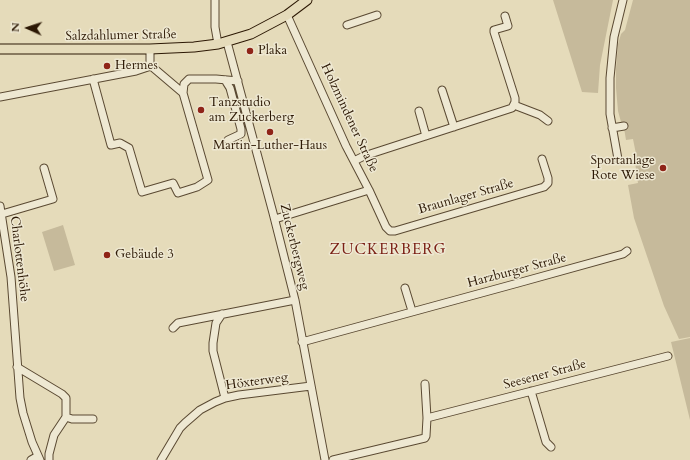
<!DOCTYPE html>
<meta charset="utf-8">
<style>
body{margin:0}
#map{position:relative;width:690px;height:460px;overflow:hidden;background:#e5dbba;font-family:Cardo,serif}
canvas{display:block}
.north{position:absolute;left:8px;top:8px;width:40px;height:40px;-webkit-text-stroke:3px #eee8d2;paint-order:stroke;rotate:273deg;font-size:11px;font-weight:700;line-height:16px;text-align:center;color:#2c1804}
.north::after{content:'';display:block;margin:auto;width:14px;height:18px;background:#2c1804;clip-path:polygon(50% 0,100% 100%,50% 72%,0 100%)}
</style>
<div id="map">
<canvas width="690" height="460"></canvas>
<div class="north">N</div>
</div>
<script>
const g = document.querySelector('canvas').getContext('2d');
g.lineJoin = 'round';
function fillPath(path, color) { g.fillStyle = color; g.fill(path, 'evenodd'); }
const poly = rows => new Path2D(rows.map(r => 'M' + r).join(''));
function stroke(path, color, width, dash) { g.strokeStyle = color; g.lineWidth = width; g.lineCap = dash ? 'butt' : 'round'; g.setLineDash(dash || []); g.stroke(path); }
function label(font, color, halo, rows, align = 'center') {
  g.font = font + ' Cardo,serif'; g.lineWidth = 3; g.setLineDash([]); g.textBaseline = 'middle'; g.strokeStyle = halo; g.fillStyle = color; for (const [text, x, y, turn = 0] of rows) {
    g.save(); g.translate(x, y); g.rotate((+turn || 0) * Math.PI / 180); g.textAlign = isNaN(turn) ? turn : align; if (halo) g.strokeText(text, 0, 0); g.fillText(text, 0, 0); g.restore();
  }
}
const green = poly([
 [553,0,613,0,600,65,598,93,582,92],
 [633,0,690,0,690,337,679,339,664,306,634,218,628,185,638,183,634,155,636,154,633,139,626,140,623,122,621,122,618,111,616,88,616,69,618,44,621,34,625,30],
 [63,225,75,265,54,271,42,232],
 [690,338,690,420,671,342]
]);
const minor = poly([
 [215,0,215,27,218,44],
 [287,15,346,146,369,190,386,227,390,231,395,231,544,187,548,183,548,178,542,159],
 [347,25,377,15],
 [227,42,273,213,295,300,325,460],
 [150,49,150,65],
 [150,65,183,93,184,84,189,79,216,79,238,81],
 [93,79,111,145,120,143,129,148,142,192,173,183,178,193,197,187,208,180,183,93],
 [225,80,230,88,241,129,241,134,228,140],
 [442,90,454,127],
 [0,97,136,71,148,67,150,65],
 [514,105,540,115,548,121],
 [419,111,426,136],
 [612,128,624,126],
 [618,159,610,114,610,78,614,37,623,0],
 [354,161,364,156,512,108,515,102,515,98,494,32,494,30,508,26,505,16],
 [0,206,11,277,20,398,23,413,32,442,40,460],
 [2,214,53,199,44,168],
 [275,219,369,190],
 [405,288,412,311],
 [222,314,216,323,213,343,213,351,225,398],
 [173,328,178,323,295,300],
 [302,342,518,283,623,254,627,251],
 [17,367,62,394,66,398,66,417,54,435,49,454,49,460],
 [425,384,427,418],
 [531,391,546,442,551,447],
 [66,417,72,419,93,419],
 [31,460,38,456],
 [161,460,180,428,185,423,200,410,215,402,225,398,239,395,311,386],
 [333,460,425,438,426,436,427,418,668,356]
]);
const major = poly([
 [0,49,150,49,194,47,218,44,251,34,287,15,307,0]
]);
const markers = [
 [250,51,4,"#8f2418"],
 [107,66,4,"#8f2418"],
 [201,110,4,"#8f2418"],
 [270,132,4,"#8f2418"],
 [663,168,4,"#8f2418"],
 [107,255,4,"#8f2418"]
];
const streetNames = [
 ["Salzdahlumer Straße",121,36,-1],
 ["Holzmindener Straße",349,118,65],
 ["Braunlager Straße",466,197,-16],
 ["Zuckerbergweg",294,247,76],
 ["Charlottenhöhe",19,259,83],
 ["Harzburger Straße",517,271,-15],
 ["Seesener Straße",545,375,-15],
 ["Höxterweg",257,382,-8]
];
const poiNames = [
 ["Plaka",258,51],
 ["Hermes",115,66],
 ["Tanzstudio",209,103],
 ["am Zuckerberg",209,118],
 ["Martin-Luther-Haus",270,146,"center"],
 ["Sportanlage",655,161,"right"],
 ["Rote Wiese",655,176,"right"],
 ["Gebäude 3",115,255]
];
const quarterNames = [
 ["ZUCKERBERG",388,251]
];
fillPath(green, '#c6ba9b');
stroke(minor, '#5a4932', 9);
stroke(major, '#2c1804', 11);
stroke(minor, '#eee8d2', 7);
stroke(major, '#e5dbba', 9);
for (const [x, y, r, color] of markers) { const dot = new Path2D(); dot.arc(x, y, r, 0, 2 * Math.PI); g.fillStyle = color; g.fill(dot); stroke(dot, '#eee8d2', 1.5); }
label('13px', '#2c1804', '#eee8d2', streetNames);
label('13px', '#2c1804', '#eee8d2', poiNames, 'left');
g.letterSpacing = '1px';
label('15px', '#7a1f14', '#eee8d2', quarterNames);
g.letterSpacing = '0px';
</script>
